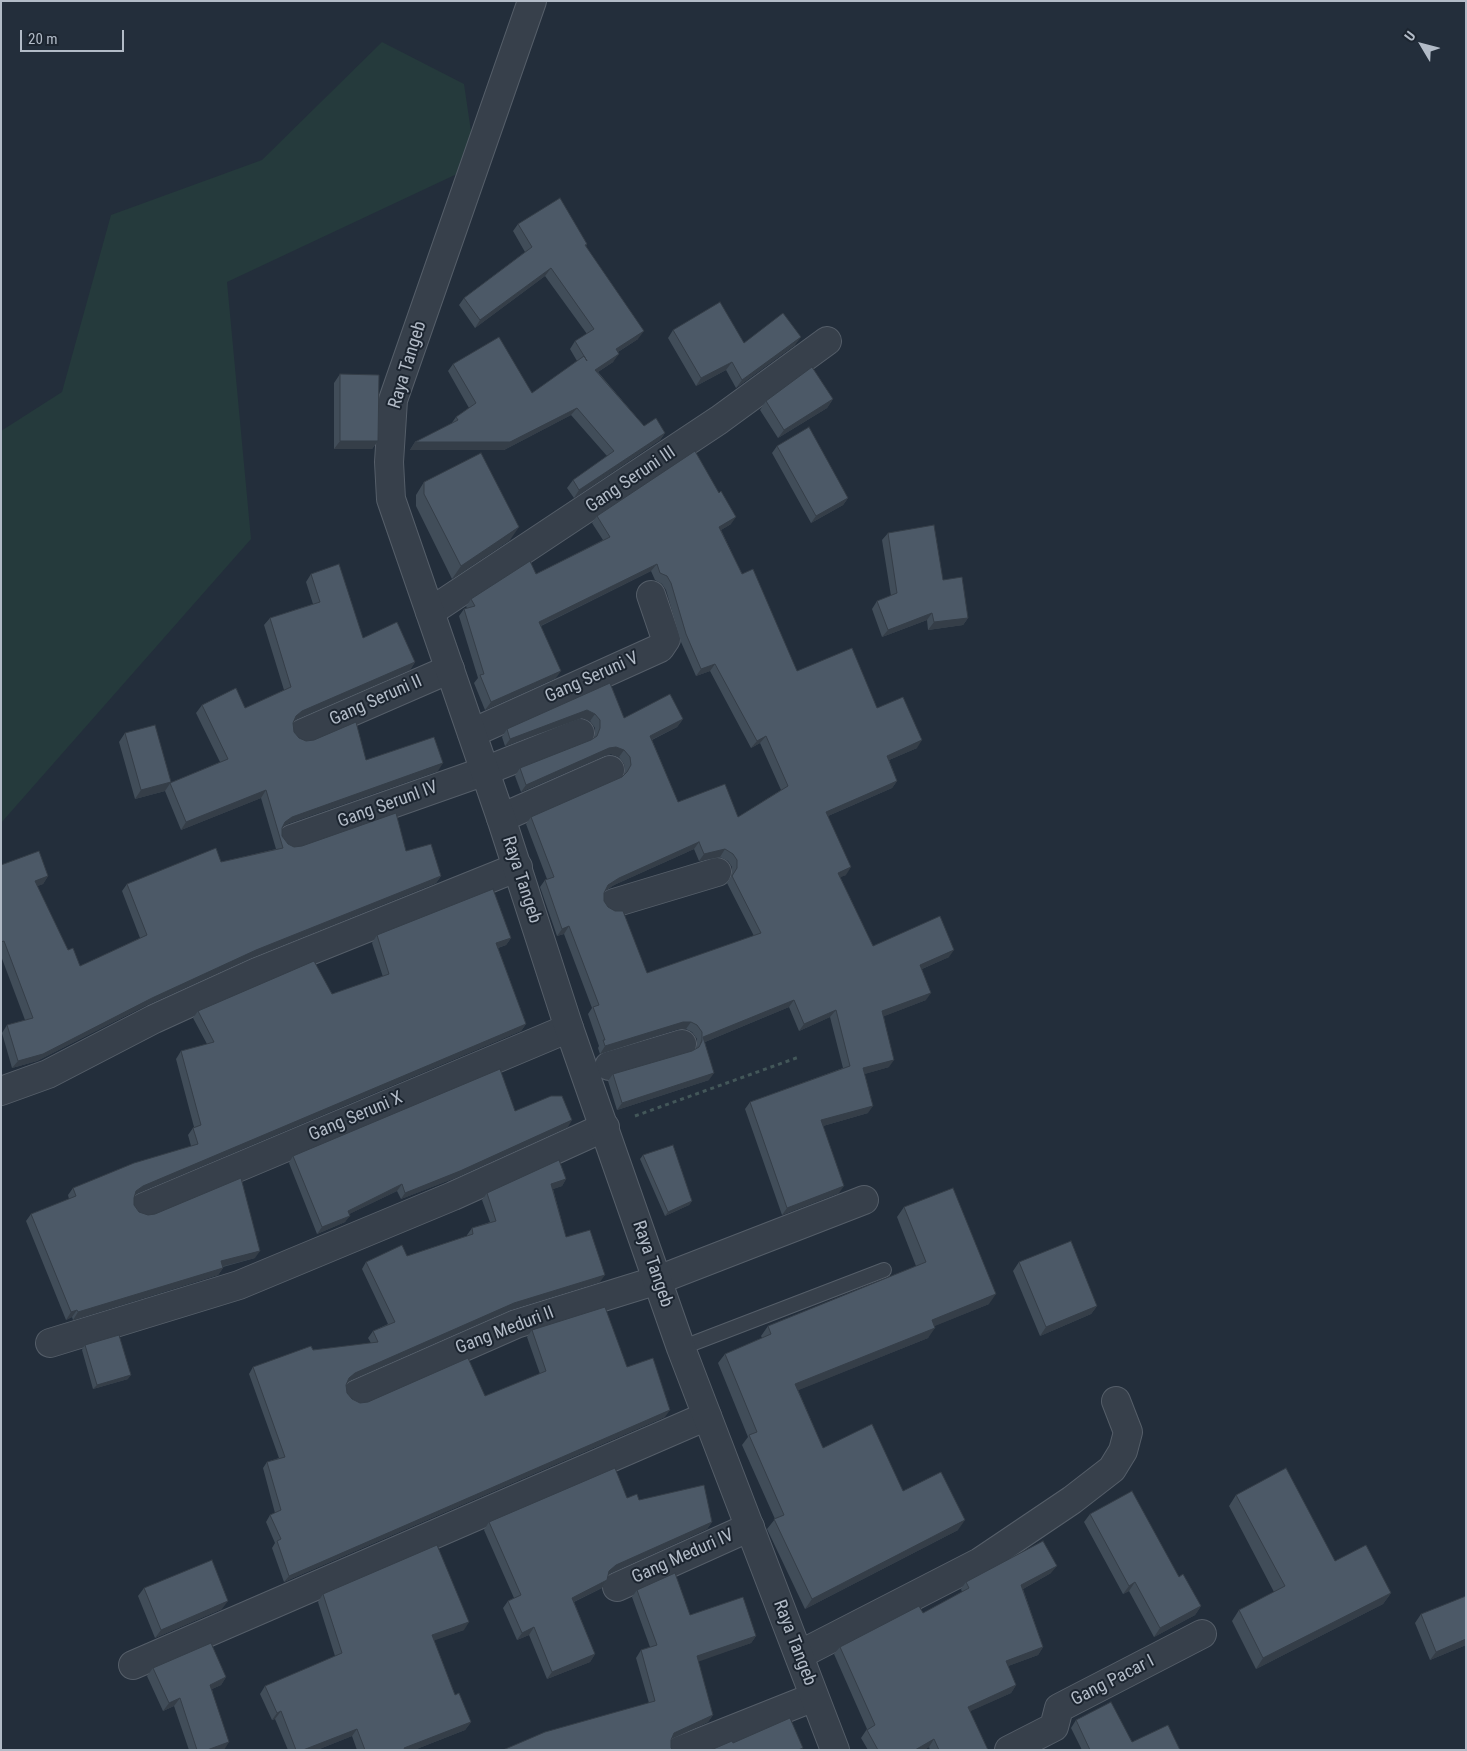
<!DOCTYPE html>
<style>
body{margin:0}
#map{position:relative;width:1467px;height:1751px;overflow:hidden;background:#232e3b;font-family:"Roboto Condensed",sans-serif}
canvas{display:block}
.frame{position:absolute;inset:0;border:2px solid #b2bbc7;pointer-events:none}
.north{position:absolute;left:1397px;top:20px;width:50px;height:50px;-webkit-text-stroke:4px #1c2530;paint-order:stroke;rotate:307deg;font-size:14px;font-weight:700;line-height:20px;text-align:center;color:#b2bbc7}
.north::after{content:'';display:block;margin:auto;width:18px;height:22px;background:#b2bbc7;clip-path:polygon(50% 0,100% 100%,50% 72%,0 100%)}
.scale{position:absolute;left:20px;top:30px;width:104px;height:22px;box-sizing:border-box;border:2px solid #b2bbc7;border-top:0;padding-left:6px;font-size:15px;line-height:18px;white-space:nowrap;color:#b2bbc7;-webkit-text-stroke:4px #1c2530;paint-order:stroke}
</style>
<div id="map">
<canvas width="1467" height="1751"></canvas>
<div class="frame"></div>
<div class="north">U</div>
<div class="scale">20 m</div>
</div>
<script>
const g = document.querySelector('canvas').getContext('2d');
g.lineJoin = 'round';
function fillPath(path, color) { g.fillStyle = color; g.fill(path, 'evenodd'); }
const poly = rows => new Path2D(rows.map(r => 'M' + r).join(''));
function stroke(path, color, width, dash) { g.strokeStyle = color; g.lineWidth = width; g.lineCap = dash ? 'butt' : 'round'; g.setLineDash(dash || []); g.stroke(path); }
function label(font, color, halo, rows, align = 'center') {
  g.font = font + ' "Roboto Condensed",sans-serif'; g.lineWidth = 4; g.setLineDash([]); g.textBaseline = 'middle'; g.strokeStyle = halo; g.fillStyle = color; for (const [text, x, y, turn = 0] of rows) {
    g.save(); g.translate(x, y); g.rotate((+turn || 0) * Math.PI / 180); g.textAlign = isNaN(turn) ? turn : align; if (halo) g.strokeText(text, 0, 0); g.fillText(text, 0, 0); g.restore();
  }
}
const green = poly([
 [382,42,464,84,476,165,227,282,251,539,1,823,1,431,62,392,111,215,262,160]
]);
const path = poly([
 [635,1116,799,1057]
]);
const service = poly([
 [681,1348,884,1270]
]);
const minor = poly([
 [430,612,719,420,827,341],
 [303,733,450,669],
 [472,733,660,648,666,639,651,595],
 [501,818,610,770],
 [292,839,485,771,580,733],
 [614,903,717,872],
 [609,1066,682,1044],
 [1,1091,48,1074,154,1019,257,972,518,867],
 [144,1207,569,1028],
 [50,1343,239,1285,453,1196,605,1127],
 [357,1394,516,1324,658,1280,864,1200],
 [617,1587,750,1527],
 [799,1655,980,1562,1072,1500,1112,1469,1123,1451,1128,1432,1116,1401],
 [133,1665,707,1416],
 [681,1750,814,1697],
 [1009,1750,1054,1727,1059,1708,1202,1634]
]);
const tertiary = poly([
 [532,1,393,400,389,462,391,499,501,818,569,1028,681,1348,835,1750]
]);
const wall = poly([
 [518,224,587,244,586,246,638,339,618,352,613,362,598,372,644,426,665,433,660,440,574,498,567,488,573,480,607,456,571,415,504,450,410,450,415,442,451,424,456,417,469,408,448,371,453,364,532,393,577,361,570,349,575,341,587,334,545,276,475,328,459,305,464,298,525,252,513,231],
 [673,330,744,343,795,345,736,388,726,370,696,386,668,338],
 [340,374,378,441,372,449,334,449,334,383],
 [833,399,827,408,778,438,760,410,766,401],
 [777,446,848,498,843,505,811,523,772,453],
 [424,482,510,540,452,579,416,506,416,495],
 [597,516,731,524,721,530,742,574,797,671,877,708,917,748,889,760,897,781,892,788,828,816,846,875,840,877,873,946,949,957,922,969,926,1000,884,1016,889,1067,864,1074,868,1113,823,1126,839,1193,782,1215,745,1109,750,1102,843,1068,830,1017,799,1031,789,1007,705,1042,709,1080,617,1110,608,1081,613,1074,692,1051,697,1048,697,1039,692,1032,686,1029,678,1029,600,1054,598,1048,599,1046,588,1014,592,1008,564,934,557,936,540,887,545,880,547,879,526,824,531,817,622,777,624,775,625,772,624,764,619,757,611,754,604,756,521,792,515,776,520,768,591,740,594,738,595,736,595,728,590,721,582,718,505,746,502,737,507,729,610,683,624,718,683,719,677,727,652,740,678,802,738,817,781,790,760,743,751,748,710,671,696,676,681,642,666,590,662,584,655,580,651,571,541,626,556,678,485,710,474,683,478,678,459,616,464,609,467,608,466,607,471,599,536,574,603,540,592,523],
 [694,849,699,861,720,857,728,861,732,867,732,875,727,883,754,936,647,973,604,901,604,893,605,891,614,885],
 [888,533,943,580,968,618,963,625,928,630,927,620,882,637,872,609,877,601,891,596,882,540],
 [311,574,363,638,415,662,410,670,297,719,294,721,293,723,294,732,299,738,306,741,366,760,438,771,287,824,282,827,282,836,288,844,294,847,406,851,441,876,436,883,251,958,147,1005,37,1061,12,1068,2,1033,7,1025,25,1020,1,956,1,865,48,876,43,884,37,886,68,950,80,966,140,938,122,891,127,884,276,849,261,798,181,830,165,791,135,799,119,742,125,733,170,783,220,762,196,713,202,705,245,708,284,690,264,625,270,618,313,604,306,582],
 [377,935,511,938,506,945,498,948,526,1024,521,1031,138,1193,135,1195,134,1198,134,1205,139,1212,255,1258,223,1267,223,1268,218,1275,73,1320,72,1317,66,1320,26,1221,31,1214,69,1199,68,1195,73,1188,191,1146,188,1135,193,1128,194,1127,176,1059,181,1051,207,1044,193,1018,198,1011,332,994,383,977,372,943],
 [515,1111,568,1127,455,1178,401,1199,397,1191,349,1214,345,1222,317,1234,289,1163,293,1156],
 [643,1155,692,1201,689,1205,665,1216,640,1159],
 [566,1179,562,1186,553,1189,566,1237,600,1282,510,1310,351,1380,348,1382,346,1385,347,1393,352,1399,360,1403,485,1396,540,1374,527,1337,532,1330,627,1367,665,1417,284,1582,272,1548,275,1543,266,1522,270,1515,275,1513,263,1468,267,1462,279,1458,249,1374,253,1367,313,1350,371,1343,368,1338,373,1331,388,1324,362,1269,366,1262,407,1256,467,1236,467,1235,472,1228,490,1222,482,1200,487,1193],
 [904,1207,989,1304,934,1326,928,1338,798,1390,823,1448,903,1491,958,1530,805,1609,767,1529,775,1519,742,1445,748,1437,718,1363,725,1354,762,1338,761,1336,768,1326,916,1266,897,1217],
 [1019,1262,1097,1306,1091,1314,1040,1336,1013,1271],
 [85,1345,128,1379,93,1389,82,1350],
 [1236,1495,1335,1561,1391,1593,1383,1604,1256,1669,1232,1621,1239,1610,1274,1592,1229,1506],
 [627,1498,639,1500,712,1522,707,1529,611,1573,608,1575,607,1580,602,1588,574,1602,595,1654,590,1662,547,1679,529,1635,517,1640,503,1608,508,1601,514,1598,484,1530,489,1522],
 [1090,1514,1179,1577,1201,1606,1195,1615,1154,1637,1129,1591,1123,1594,1084,1522],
 [1051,1573,1023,1589,1043,1647,1038,1655,1008,1666,1016,1685,1011,1693,970,1711,988,1750,930,1750,929,1747,924,1750,868,1750,861,1738,867,1729,834,1654,840,1647,923,1613,962,1592,961,1589,966,1582],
 [144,1588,222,1609,155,1638,138,1596],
 [637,1590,690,1615,756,1636,751,1643,698,1661,713,1715,708,1722,671,1739,671,1748,649,1703,636,1658,641,1650,650,1647,632,1597],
 [323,1594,464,1630,434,1640,455,1695,471,1722,465,1730,414,1750,357,1750,352,1736,317,1750,288,1750,275,1719,272,1720,260,1694,265,1686,335,1656,318,1602],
 [1421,1614,1466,1645,1430,1660,1415,1623],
 [153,1668,226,1677,221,1685,212,1689,224,1750,189,1750,174,1706,163,1711,147,1676],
 [1076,1720,1132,1742,1180,1750,1082,1750,1071,1728]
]);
const shadedWall = poly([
 [551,268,545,276,475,328,480,320],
 [644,331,638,339,610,357,616,349],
 [801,337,795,345,736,388,742,380],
 [619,354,613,362,590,377,595,370],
 [732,362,726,370,696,386,701,378],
 [833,399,827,408,778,438,784,430],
 [577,408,571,415,504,450,410,450,415,442],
 [665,433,660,440,574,498,579,490],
 [340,441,378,441,372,449,334,449],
 [848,498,843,505,811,523,816,516],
 [736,517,731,524,714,534,719,527],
 [519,527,510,540,452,579,461,566],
 [657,564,651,571,534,629,539,622],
 [932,613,927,620,882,637,888,630],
 [968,618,963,625,928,630,934,622],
 [415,662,410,670,297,719,291,723,296,716,302,711],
 [715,664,710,671,696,676,701,669],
 [561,671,556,678,485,710,491,702],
 [587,710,595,714,590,721,582,718,505,746,510,739],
 [683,719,677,727,645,743,650,736],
 [766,736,760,743,751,748,757,741],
 [922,740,917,748,882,763,887,756],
 [616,747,624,750,619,757,611,754,604,756,521,792,526,785,609,748],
 [443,763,438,771,287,824,280,829,285,822,292,817],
 [897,781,892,788,821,819,826,812],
 [171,782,165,791,135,799,141,790],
 [266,790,261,798,181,830,186,822],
 [699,842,694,849,614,885,603,892,608,885,619,878],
 [725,849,720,857,699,861,704,854],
 [851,867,846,875,833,880,838,873],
 [48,876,43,884,30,889,35,881],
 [441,876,436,883,251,958,147,1005,37,1061,12,1068,18,1061,152,998,256,950],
 [569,926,564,934,557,936,562,929],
 [511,938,506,945,491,950,496,943],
 [954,950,949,957,915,972,920,965],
 [931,993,926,1000,877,1019,882,1011],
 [794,1000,789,1007,700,1044,703,1037],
 [836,1010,830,1017,799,1031,804,1024],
 [683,1022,691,1022,686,1029,678,1029,600,1054,605,1046],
 [526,1024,521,1031,138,1193,131,1198,136,1191,143,1186],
 [894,1060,889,1067,858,1076,863,1068],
 [714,1073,709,1080,617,1110,622,1103],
 [873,1106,868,1113,816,1128,821,1120],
 [572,1120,568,1127,455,1178,401,1199,405,1193],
 [566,1179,562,1186,547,1191,551,1184],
 [402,1184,397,1191,343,1217,348,1211],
 [844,1186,839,1193,782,1215,787,1208],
 [692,1201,689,1205,665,1216,668,1212],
 [350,1216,345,1222,317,1234,322,1227],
 [260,1251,255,1258,216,1268,221,1261],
 [223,1268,218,1275,73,1320,78,1312],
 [605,1275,600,1282,510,1310,351,1380,345,1384,349,1378,355,1373,514,1303],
 [996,1294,989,1304,925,1330,932,1320],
 [1097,1306,1091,1314,1040,1336,1046,1327],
 [77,1310,72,1317,66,1320,71,1312],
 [935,1328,928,1338,789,1394,795,1384],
 [131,1375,128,1379,93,1389,97,1385],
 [670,1410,665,1417,284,1582,289,1576],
 [965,1520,958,1530,805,1609,812,1599],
 [712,1522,707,1529,611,1573,604,1578,609,1571,616,1565],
 [1057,1566,1051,1573,1016,1593,1021,1585],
 [607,1580,602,1588,567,1605,572,1598],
 [1135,1582,1129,1591,1123,1594,1129,1586],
 [1391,1593,1383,1604,1256,1669,1263,1658],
 [228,1601,222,1609,155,1638,161,1630],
 [1201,1606,1195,1615,1154,1637,1160,1628],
 [469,1622,464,1630,427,1643,432,1635],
 [534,1627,529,1635,517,1640,522,1633],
 [756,1636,751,1643,692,1664,697,1656],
 [1466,1639,1466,1645,1430,1660,1436,1652],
 [1043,1647,1038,1655,1000,1669,1006,1661],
 [595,1654,590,1662,547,1679,552,1672],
 [226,1677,221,1685,205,1692,210,1685],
 [1016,1685,1011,1693,962,1715,968,1707],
 [180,1698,174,1706,163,1711,169,1703],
 [281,1711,275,1719,272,1720,277,1713],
 [713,1715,708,1722,669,1740,674,1733],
 [471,1722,465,1730,414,1750,402,1750,404,1748],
 [357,1729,352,1736,317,1750,303,1750],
 [934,1739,929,1747,924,1750,915,1750],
 [229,1742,224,1750,207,1750]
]);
const building = poly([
 [560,198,587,244,585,245,644,331,616,349,619,354,595,370,644,426,656,418,665,433,579,490,573,480,614,451,577,408,510,442,415,442,458,420,456,417,476,403,453,364,499,337,532,393,584,356,587,361,575,341,594,329,551,268,480,320,464,298,532,247,518,224,560,198],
 [720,302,744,343,783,313,801,337,742,380,732,362,701,378,673,330,720,302],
 [812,367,833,399,784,430,766,401,812,367],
 [340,374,379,375,378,441,340,441,340,374],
 [809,427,848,498,816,516,777,446,809,427],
 [695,451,719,493,721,491,736,517,719,527,742,574,753,569,797,671,852,648,877,708,903,697,922,740,887,756,897,781,826,812,851,867,838,873,873,946,940,916,954,950,920,965,931,993,882,1011,894,1060,863,1068,873,1106,821,1120,844,1186,787,1208,750,1102,850,1066,836,1010,804,1024,794,1000,703,1037,714,1073,622,1103,613,1074,692,1051,699,1047,702,1041,702,1032,697,1025,691,1022,683,1022,605,1046,603,1040,605,1040,593,1007,599,1005,569,926,562,929,545,880,554,877,531,817,622,777,627,772,631,765,630,757,624,750,616,747,609,748,526,785,520,768,591,740,597,736,600,728,600,720,595,714,587,710,510,739,507,729,610,683,624,718,670,694,683,719,650,736,678,802,725,784,738,817,788,786,766,736,757,741,715,664,701,669,686,634,671,583,667,576,660,573,657,564,539,622,561,671,491,702,480,675,484,674,464,609,475,606,471,599,530,561,536,574,610,537,597,516,695,451],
 [699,842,704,854,725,849,733,854,737,860,737,868,732,876,761,933,647,973,623,911,615,911,608,907,604,901,604,893,608,885,619,878,699,842],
 [481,453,519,527,461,566,424,494,424,482,481,453],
 [934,525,943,580,962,577,968,618,934,622,932,613,888,630,877,601,897,593,888,533,934,525],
 [339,564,363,638,397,622,415,662,302,711,296,716,293,723,294,732,299,738,306,741,314,740,356,722,366,760,434,737,443,763,292,817,285,822,282,828,282,836,288,844,294,847,302,846,396,813,406,851,431,844,441,876,256,950,152,998,43,1054,18,1061,7,1025,33,1018,4,941,1,942,1,865,39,851,48,876,35,881,68,950,73,948,80,966,147,935,127,884,216,848,221,862,283,848,266,790,186,822,170,783,228,759,202,705,236,688,245,708,291,687,270,618,320,602,311,574,339,564],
 [155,725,171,782,141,790,125,733,155,725],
 [493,889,511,938,496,943,526,1024,143,1186,136,1191,134,1198,134,1205,139,1212,148,1215,155,1214,241,1178,260,1251,221,1261,223,1268,78,1312,77,1310,71,1312,31,1214,76,1196,73,1188,134,1163,198,1144,193,1128,201,1125,181,1051,214,1042,198,1011,314,961,332,994,389,974,377,935,493,889],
 [500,1069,515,1111,551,1096,562,1096,572,1120,460,1171,405,1193,402,1184,348,1211,350,1216,322,1227,293,1156,500,1069],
 [673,1145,692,1201,668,1212,643,1155,673,1145],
 [559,1160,566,1179,551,1184,566,1237,590,1230,605,1275,514,1303,355,1373,349,1378,346,1385,347,1393,352,1399,360,1403,368,1402,468,1358,485,1396,546,1371,532,1330,605,1307,627,1367,653,1358,670,1410,289,1576,277,1541,281,1539,270,1515,281,1510,267,1462,285,1457,253,1367,311,1346,313,1350,378,1342,373,1331,395,1322,366,1262,402,1245,407,1256,473,1234,472,1228,496,1221,487,1193,559,1160],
 [953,1188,996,1294,932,1320,935,1328,795,1384,823,1448,872,1424,903,1491,941,1472,965,1520,812,1599,774,1519,784,1515,749,1435,757,1432,725,1354,771,1334,768,1326,926,1262,904,1207,953,1188],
 [1071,1241,1097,1306,1046,1327,1019,1262,1071,1241],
 [119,1335,131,1375,97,1385,85,1345,119,1335],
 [615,1468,627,1498,637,1494,639,1500,704,1485,712,1522,616,1565,609,1571,607,1580,572,1598,595,1654,552,1672,534,1627,522,1633,508,1601,521,1595,489,1522,615,1468],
 [1286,1468,1335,1561,1366,1545,1391,1593,1263,1658,1239,1610,1285,1586,1236,1495,1286,1468],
 [1132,1491,1179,1577,1183,1574,1201,1606,1160,1628,1135,1582,1129,1586,1090,1514,1132,1491],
 [1043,1541,1057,1566,1021,1585,1043,1647,1006,1661,1016,1685,968,1707,988,1750,939,1750,934,1739,915,1750,878,1750,867,1730,875,1725,840,1647,919,1606,923,1613,969,1588,966,1582,1043,1541],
 [437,1545,469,1622,432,1635,455,1695,459,1693,471,1722,404,1748,405,1750,365,1750,357,1729,303,1750,296,1750,281,1711,277,1713,265,1686,342,1653,323,1594,437,1545],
 [212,1560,228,1601,161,1630,144,1588,212,1560],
 [675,1573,690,1615,743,1597,756,1636,697,1656,713,1715,674,1733,671,1740,671,1748,673,1750,503,1750,545,1732,655,1701,641,1650,657,1645,637,1590,675,1573],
 [1466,1596,1466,1639,1436,1652,1421,1614,1466,1596],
 [211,1643,226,1677,210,1685,229,1742,207,1750,197,1750,180,1698,169,1703,153,1668,211,1643],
 [1111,1702,1132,1742,1168,1725,1180,1750,1090,1750,1076,1720,1111,1702],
 [790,1718,803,1748,798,1750,711,1750,732,1741,733,1743,790,1718]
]);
const streetNames = [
 ["Raya Tangeb",408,365,-73],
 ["Gang Seruni III",631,480,-34],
 ["Gang Seruni V",592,678,-24],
 ["Gang Seruni II",376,701,-24],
 ["Gang SerunI IV",388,805,-20],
 ["Raya Tangeb",521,880,72],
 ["Gang Seruni X",356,1117,-23],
 ["Raya Tangeb",652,1264,71],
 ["Gang Meduri II",505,1331,-21],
 ["Gang Meduri IV",683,1557,-24],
 ["Raya Tangeb",794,1643,69],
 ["Gang Pacar I",1113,1681,-27]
];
fillPath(green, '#253a3c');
stroke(service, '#555e69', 16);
stroke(minor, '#555e69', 30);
stroke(tertiary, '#555e69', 30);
stroke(path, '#435759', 3, [4, 4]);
stroke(service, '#37404b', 14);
stroke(minor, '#37404b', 28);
stroke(tertiary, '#37404b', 28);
fillPath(wall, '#414d59');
fillPath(shadedWall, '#353e48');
fillPath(building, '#4c5967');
stroke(building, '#353e48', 1);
label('18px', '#b2bbc7', '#1c2530', streetNames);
</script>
